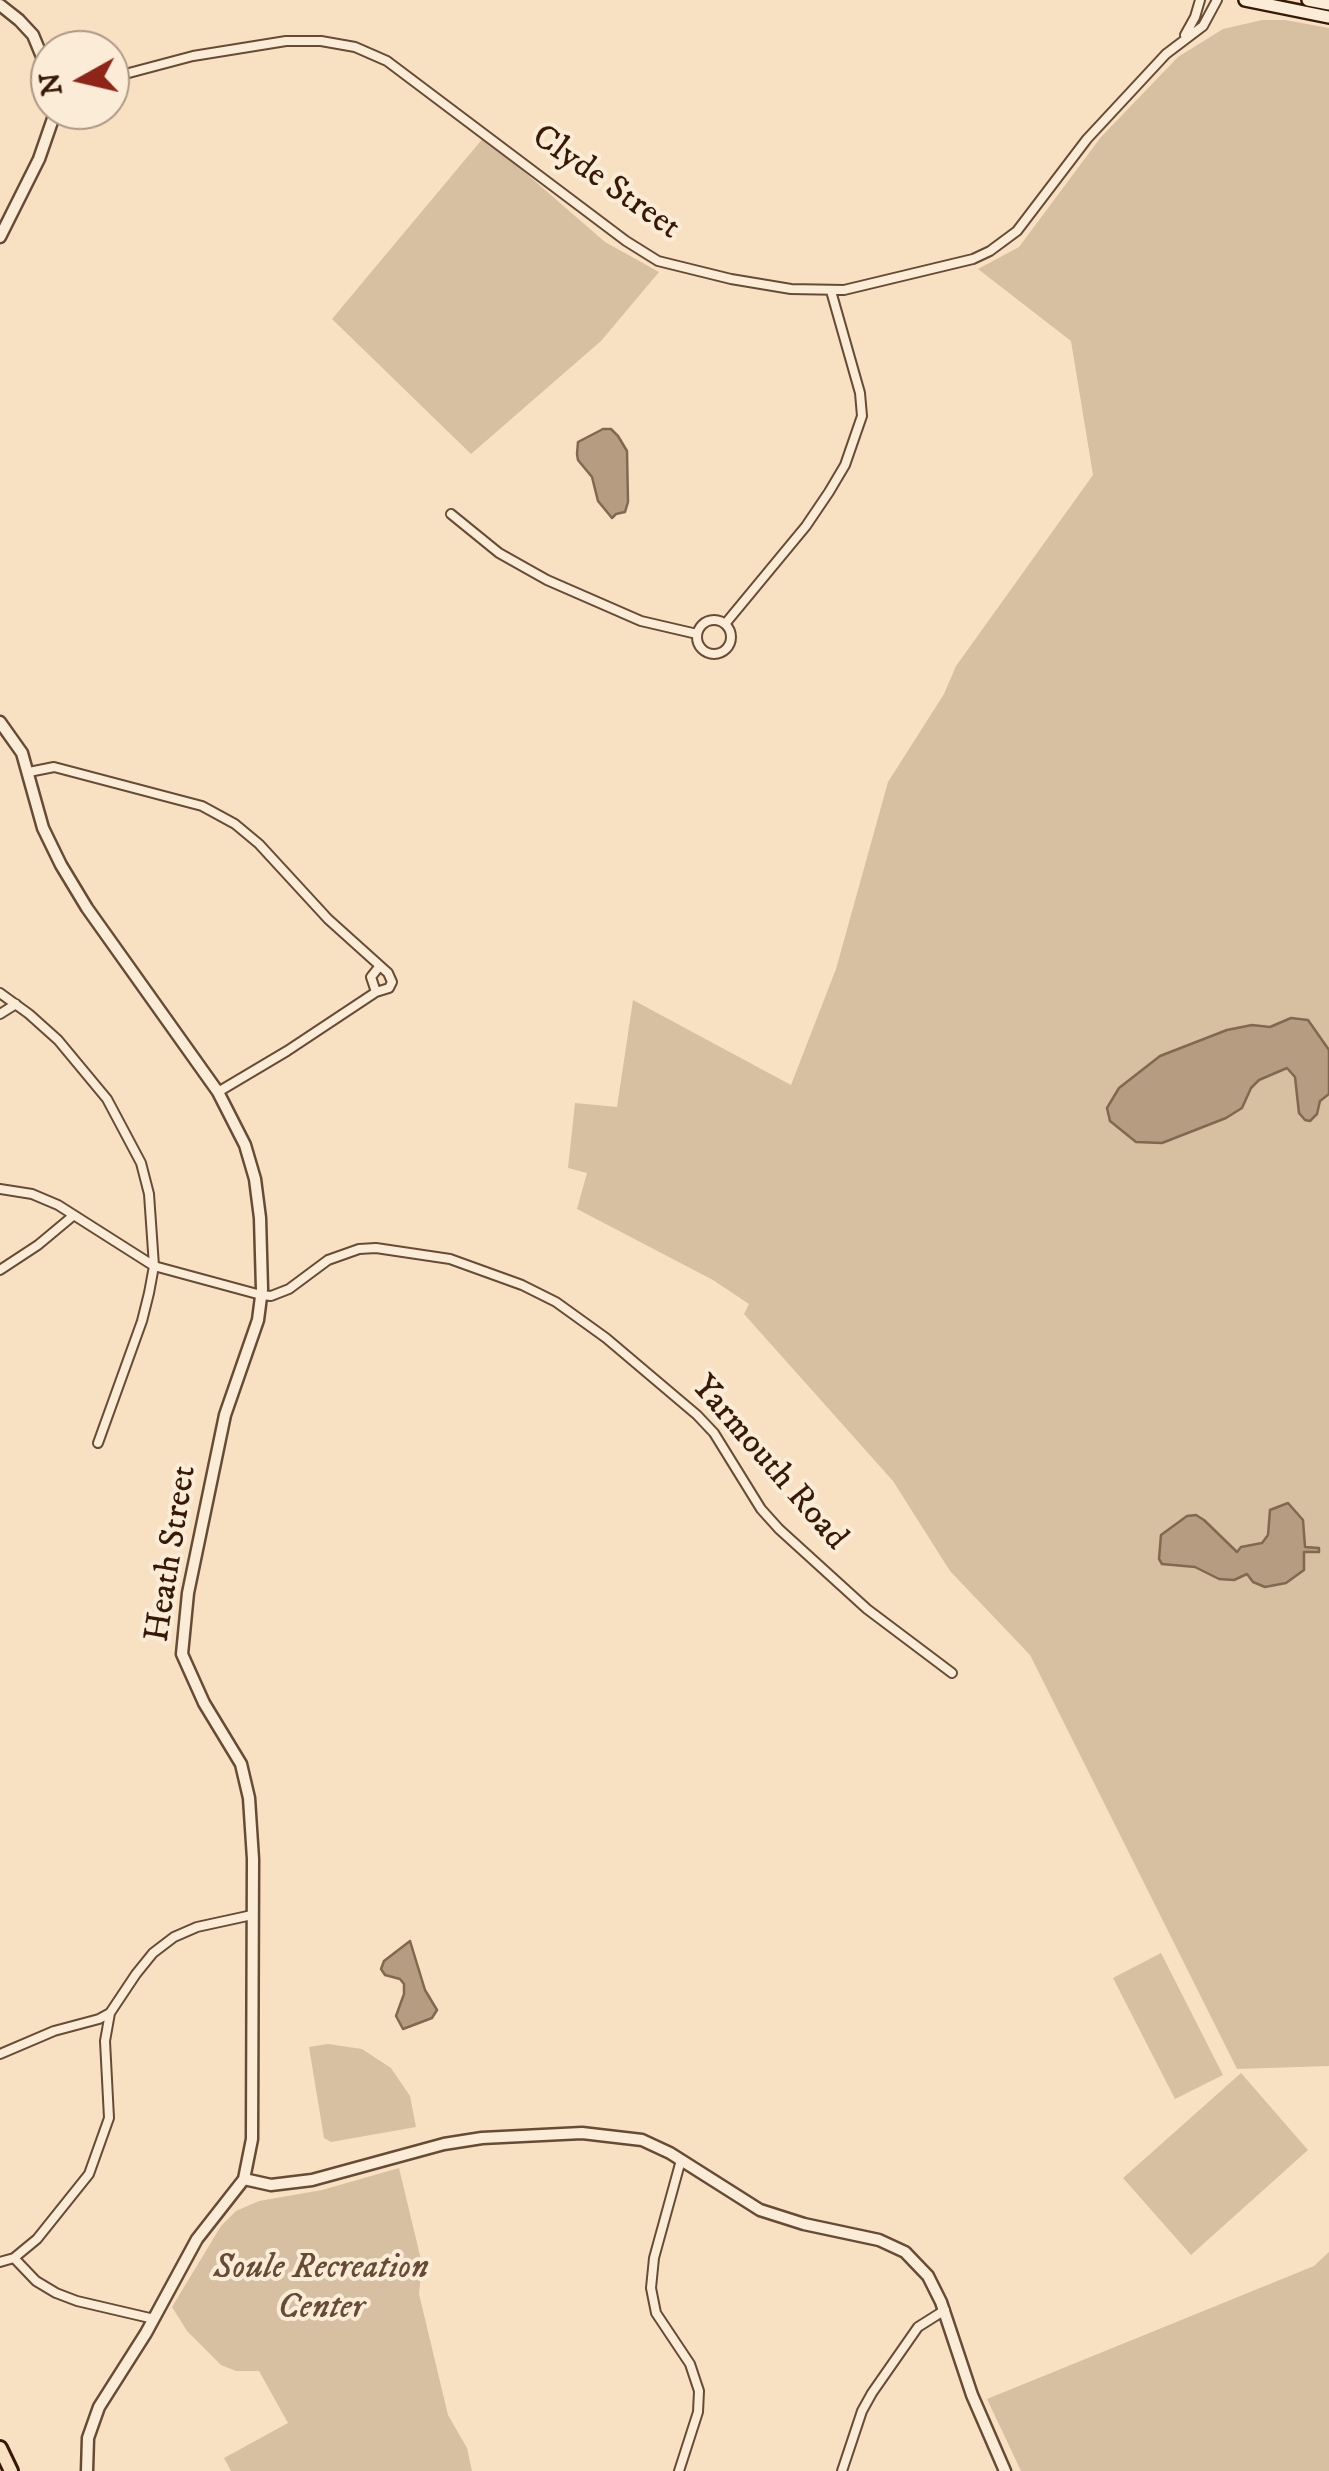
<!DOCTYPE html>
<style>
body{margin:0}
#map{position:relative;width:1329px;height:2471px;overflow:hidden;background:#f8e1c2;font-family:"IM FELL DW Pica",serif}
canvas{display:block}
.north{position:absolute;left:30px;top:30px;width:100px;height:100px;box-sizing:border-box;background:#faecd7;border:2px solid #ac9883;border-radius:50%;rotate:262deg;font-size:28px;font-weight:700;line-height:40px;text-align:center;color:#371906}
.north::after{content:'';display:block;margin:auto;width:35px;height:45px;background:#8f2418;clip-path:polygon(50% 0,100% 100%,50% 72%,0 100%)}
</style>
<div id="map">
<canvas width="1329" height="2471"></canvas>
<div class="north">N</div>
</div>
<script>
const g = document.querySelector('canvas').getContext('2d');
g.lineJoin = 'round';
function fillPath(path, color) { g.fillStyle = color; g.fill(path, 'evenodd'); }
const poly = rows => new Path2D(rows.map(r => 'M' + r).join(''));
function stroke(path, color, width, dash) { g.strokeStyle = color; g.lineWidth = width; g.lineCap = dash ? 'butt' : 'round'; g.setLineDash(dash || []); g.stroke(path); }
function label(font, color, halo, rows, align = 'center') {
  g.font = font + ' "IM FELL DW Pica",serif'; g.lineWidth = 8; g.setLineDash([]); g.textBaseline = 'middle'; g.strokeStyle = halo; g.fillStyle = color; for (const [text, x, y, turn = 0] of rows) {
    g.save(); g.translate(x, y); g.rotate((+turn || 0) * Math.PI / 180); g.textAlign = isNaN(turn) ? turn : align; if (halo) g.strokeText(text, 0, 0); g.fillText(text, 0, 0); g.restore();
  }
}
const green = poly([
 [1262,20,1285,20,1329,28,1329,2066,1237,2069,1030,1655,950,1571,893,1481,744,1314,749,1304,713,1280,577,1209,587,1173,568,1168,575,1103,617,1107,633,1000,791,1085,836,969,888,782,944,694,956,666,1093,475,1071,341,978,269,1019,247,1101,137,1178,57,1223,29],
 [484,137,605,242,659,272,601,341,471,454,332,319],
 [1161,1953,1223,2075,1175,2099,1113,1978],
 [328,2044,362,2049,391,2068,410,2096,416,2127,331,2142,324,2138,309,2047],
 [1241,2073,1308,2150,1191,2255,1123,2178],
 [399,2168,422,2264,419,2294,448,2415,467,2448,472,2471,231,2471,224,2458,288,2423,259,2371,236,2371,221,2365,187,2331,172,2307,221,2226,236,2211,259,2201,322,2190],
 [1329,2252,1329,2471,1021,2471,987,2399,1314,2266]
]);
const water = poly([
 [603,429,611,429,618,436,627,451,628,502,625,512,616,514,612,518,598,501,592,477,578,460,577,454,578,442,603,429],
 [1291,1018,1308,1020,1329,1050,1329,1094,1320,1101,1317,1114,1310,1121,1305,1120,1299,1113,1295,1077,1287,1068,1259,1080,1251,1088,1242,1108,1226,1118,1162,1143,1136,1142,1110,1121,1107,1108,1119,1088,1160,1056,1227,1030,1252,1025,1270,1027,1291,1018],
 [1288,1503,1303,1520,1305,1547,1319,1548,1319,1552,1304,1552,1304,1570,1286,1583,1265,1587,1253,1582,1247,1574,1234,1580,1219,1579,1195,1567,1162,1564,1159,1559,1161,1535,1187,1516,1196,1515,1204,1520,1237,1552,1241,1547,1262,1543,1268,1535,1270,1510,1288,1503],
 [410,1941,425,1990,437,2010,432,2018,403,2029,396,2016,404,1994,404,1984,400,1979,385,1975,381,1969,384,1961,410,1941]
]);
const minor = poly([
 [1185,35,1195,17,1200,0],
 [110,78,193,56,286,41,321,41,355,47,387,61,626,241,658,261,731,279,791,289,844,290,973,259,990,251,1017,231,1087,139,1166,54,1203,26,1217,0],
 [451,514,499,553,547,580,641,621,697,634],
 '697 637a17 17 0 1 1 34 0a17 17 0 1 1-34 0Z',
 [725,624,806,526,829,492,845,465,862,416,860,393,831,291],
 [29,772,54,767,202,806,235,824,259,844,328,919,388,973,392,982,389,988,376,992,287,1051,218,1092],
 [376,992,371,977,379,967],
 [0,993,29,1014,58,1040,107,1099,141,1163,149,1194,154,1266,149,1293,142,1321,98,1443],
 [0,1014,16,1004],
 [0,1189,32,1194,58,1205,154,1266,261,1295,271,1296,289,1289,328,1260,359,1249,376,1248,450,1259,522,1285,556,1302,606,1338,697,1415,714,1433,761,1509,779,1529,867,1609,952,1673],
 [0,1270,38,1245,74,1215],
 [0,2054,54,2031,99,2019,110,2013],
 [14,2258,36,2281,56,2293,77,2301,154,2319],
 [0,2262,14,2258,37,2239,89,2174,109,2118,105,2041,110,2013,136,1974,153,1953,174,1937,197,1927,252,1915],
 [679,2471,698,2412,699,2391,690,2364,656,2313,651,2288,654,2258,681,2160],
 [842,2471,862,2411,872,2393,918,2327,945,2310]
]);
const tertiary = poly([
 [0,5,19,20,33,35,50,76],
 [0,237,39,159,56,110],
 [0,722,22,753,43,828,61,865,87,908,218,1092,245,1145,255,1179,260,1218,262,1289,258,1320,225,1415,188,1593,182,1654,204,1703,241,1764,249,1798,253,1859,252,2139,244,2179,197,2239,146,2333,99,2407,88,2438,87,2471],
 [244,2179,271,2185,312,2180,444,2144,482,2138,582,2133,642,2140,670,2153,760,2210,804,2224,879,2240,905,2252,928,2276,941,2302,972,2395,1005,2471]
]);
const secondary = poly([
 [1245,0,1329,17],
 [1308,0,1329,4]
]);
const trunk = poly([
 [0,2448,11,2471]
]);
const streetNames = [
 ["Clyde Street",605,184,35],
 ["Yarmouth Road",768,1464,49],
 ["Heath Street",173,1554,-81]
];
const parkNames = [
 ["Soule Recreation",321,2270],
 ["Center",321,2310]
];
fillPath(green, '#d7bfa2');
fillPath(water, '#b69d82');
stroke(water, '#836850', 2.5);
stroke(minor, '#674b35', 12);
stroke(tertiary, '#674b35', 15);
stroke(secondary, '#371906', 16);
stroke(trunk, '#371906', 18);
stroke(minor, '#faecd7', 8);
stroke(tertiary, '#faecd7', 10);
stroke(secondary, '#faecd7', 11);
stroke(trunk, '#f8e1c2', 12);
label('35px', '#371906', '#faecd7', streetNames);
label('italic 35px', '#674b35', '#faecd7', parkNames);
</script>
